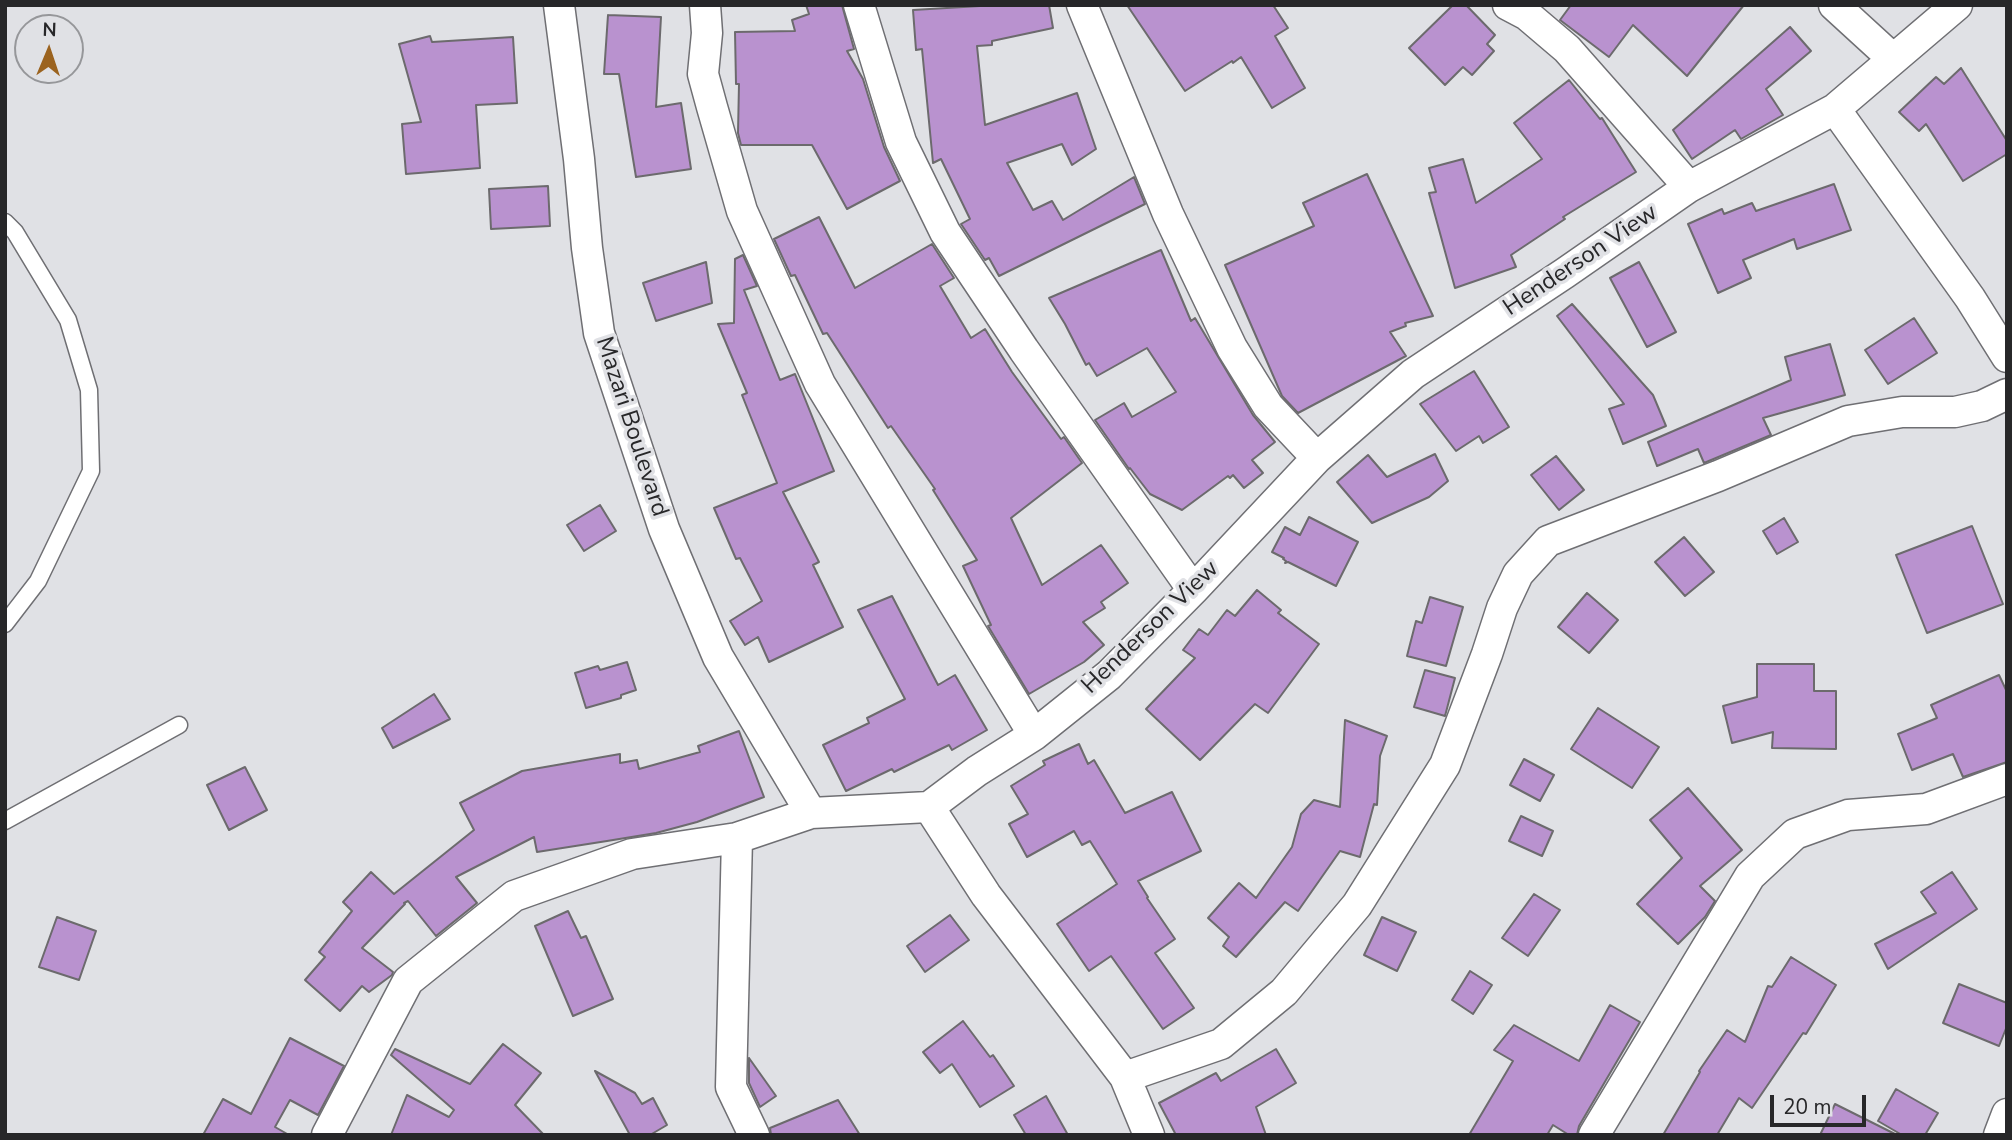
<!DOCTYPE html>
<style>
body{margin:0}
#map{position:relative;width:2012px;height:1140px;overflow:hidden;background:#e0e1e5;font-family:"Nunito Sans",sans-serif}
canvas{display:block}
.frame{position:absolute;inset:0;border:7px solid #272729;pointer-events:none}
.north{position:absolute;left:14px;top:14px;width:70px;height:70px;box-sizing:border-box;background:#e0e1e5;border:2px solid #96979a;border-radius:50%;rotate:2deg;font-size:19px;font-weight:700;line-height:28px;text-align:center;color:#272729}
.north::after{content:'';display:block;margin:auto;width:24px;height:32px;background:#9b631f;clip-path:polygon(50% 0,100% 100%,50% 72%,0 100%)}
.scale{position:absolute;left:1770px;top:1095px;width:96px;height:32px;box-sizing:border-box;border:4px solid #272729;border-top:0;padding-left:9px;font-size:21px;line-height:24px;white-space:nowrap;color:#272729;-webkit-text-stroke:5px #e0e1e5;paint-order:stroke}
</style>
<div id="map">
<canvas width="2012" height="1140"></canvas>
<div class="frame"></div>
<div class="north">N</div>
<div class="scale">20 m</div>
</div>
<script>
const g = document.querySelector('canvas').getContext('2d');
g.lineJoin = 'round';
function fillPath(path, color) { g.fillStyle = color; g.fill(path, 'evenodd'); }
const poly = rows => new Path2D(rows.map(r => 'M' + r).join(''));
function stroke(path, color, width, dash) { g.strokeStyle = color; g.lineWidth = width; g.lineCap = dash ? 'butt' : 'round'; g.setLineDash(dash || []); g.stroke(path); }
function label(font, color, halo, rows, align = 'center') {
  g.font = font + ' "Nunito Sans",sans-serif'; g.lineWidth = 7; g.setLineDash([]); g.textBaseline = 'middle'; g.strokeStyle = halo; g.fillStyle = color; for (const [text, x, y, turn = 0] of rows) {
    g.save(); g.translate(x, y); g.rotate((+turn || 0) * Math.PI / 180); g.textAlign = isNaN(turn) ? turn : align; if (halo) g.strokeText(text, 0, 0); g.fillText(text, 0, 0); g.restore();
  }
}
const building = poly([
 [806,5,842,5,854,49,847,51,863,79,884,147,900,181,847,209,812,145,741,145,738,133,739,84,736,84,735,32,795,31,792,20,809,14,806,5],
 [997,5,1049,5,1053,28,992,41,992,45,977,46,985,125,1077,93,1096,149,1072,165,1062,144,1007,163,1033,210,1052,201,1063,220,1134,177,1145,204,999,276,989,258,985,260,961,224,970,219,941,159,933,163,922,49,916,50,913,10,997,5],
 [1127,5,1273,5,1288,28,1275,36,1305,88,1272,108,1241,57,1233,63,1232,61,1185,91,1127,5],
 [1453,5,1466,5,1495,35,1487,44,1494,51,1472,75,1463,67,1445,85,1409,48,1453,5],
 [1571,5,1744,5,1687,76,1633,25,1609,57,1560,20,1571,5],
 [608,15,661,17,656,107,681,103,691,169,636,177,619,74,604,74,608,15],
 [1790,27,1811,51,1766,89,1783,115,1741,139,1735,130,1692,159,1673,130,1790,27],
 [430,36,432,42,513,37,517,103,476,105,480,168,406,174,402,124,421,122,399,44,430,36],
 [1961,68,2007,141,2007,154,1963,181,1926,124,1919,131,1899,112,1936,77,1944,84,1961,68],
 [1569,80,1600,119,1602,118,1636,172,1563,217,1565,219,1511,255,1516,267,1455,288,1429,193,1436,192,1429,168,1463,159,1476,203,1542,159,1514,123,1569,80],
 [1367,174,1433,316,1405,323,1406,326,1390,332,1406,356,1298,413,1282,396,1225,265,1314,226,1303,203,1367,174],
 [1834,184,1851,230,1797,249,1794,239,1743,260,1751,278,1718,293,1688,224,1722,209,1724,214,1752,203,1756,211,1834,184],
 [548,186,550,226,491,229,489,189,548,186],
 [819,217,855,288,932,244,954,278,940,286,971,338,985,329,1012,372,1061,439,1064,437,1082,463,1011,518,1042,585,1101,545,1128,583,1101,602,1105,608,1083,622,1104,645,1084,662,1029,694,988,626,991,625,963,566,977,560,933,490,935,489,891,426,888,428,827,333,823,334,795,275,791,276,774,239,819,217],
 [1161,250,1191,321,1195,318,1253,415,1275,442,1252,460,1263,473,1244,488,1233,475,1230,478,1228,476,1182,510,1150,494,1130,468,1129,469,1095,420,1124,403,1132,417,1176,392,1147,348,1097,376,1089,363,1086,365,1065,324,1049,298,1161,250],
 [743,255,757,286,744,290,780,380,795,374,834,471,783,492,819,562,813,565,843,627,769,662,758,637,745,645,730,621,762,601,740,558,736,559,714,508,777,483,742,395,747,393,718,324,734,323,735,259,743,255],
 [706,262,712,303,656,321,643,283,706,262],
 [1639,262,1676,332,1647,347,1610,278,1639,262],
 [1572,304,1653,395,1666,426,1623,444,1609,409,1624,404,1557,316,1572,304],
 [1914,318,1937,353,1888,384,1865,350,1914,318],
 [1830,344,1845,395,1763,418,1771,435,1704,463,1698,449,1657,466,1648,442,1791,380,1785,357,1830,344],
 [1474,371,1509,427,1483,443,1479,436,1456,451,1420,404,1474,371],
 [1435,454,1448,481,1429,497,1372,523,1337,482,1368,455,1387,477,1435,454],
 [1556,456,1584,490,1559,510,1531,475,1556,456],
 [600,505,616,531,584,551,567,525,600,505],
 [1309,517,1358,542,1336,586,1288,562,1285,563,1286,561,1283,559,1284,558,1272,552,1285,527,1300,535,1309,517],
 [1784,518,1798,542,1777,554,1763,531,1784,518],
 [1972,526,2003,604,1927,633,1896,555,1972,526],
 [1684,537,1714,572,1685,596,1655,562,1684,537],
 [1257,590,1281,610,1278,613,1319,644,1268,713,1255,704,1200,760,1146,709,1195,658,1183,650,1199,629,1208,635,1227,610,1235,616,1257,590],
 [1587,593,1618,620,1589,653,1558,627,1587,593],
 [892,596,938,685,955,675,987,730,952,750,949,745,894,772,892,769,846,791,823,745,869,723,867,718,905,699,858,610,892,596],
 [1430,597,1463,607,1446,666,1407,656,1416,621,1422,623,1430,597],
 [627,662,636,690,621,695,621,698,586,708,575,673,598,666,600,670,627,662],
 [1757,664,1814,664,1814,691,1836,691,1836,749,1772,748,1773,732,1732,743,1723,706,1757,697,1757,664],
 [1425,670,1455,678,1445,716,1414,707,1425,670],
 [1999,675,2007,692,2007,762,1963,777,1953,754,1912,770,1898,734,1937,718,1931,705,1999,675],
 [434,694,450,719,393,748,382,728,434,694],
 [1598,708,1659,747,1632,788,1571,749,1598,708],
 [1345,720,1387,736,1380,756,1377,805,1374,804,1360,857,1340,851,1298,911,1285,902,1236,957,1223,946,1229,937,1208,918,1239,883,1256,898,1292,847,1301,814,1314,800,1340,807,1345,720],
 [739,731,764,797,697,822,656,833,607,841,537,852,534,837,456,877,477,903,436,936,408,901,404,903,405,904,362,948,393,972,392,975,369,992,362,986,340,1011,305,980,325,957,319,952,352,911,343,902,371,872,394,894,474,830,460,803,522,771,620,754,620,763,637,760,639,769,700,752,698,746,739,731],
 [1079,744,1088,764,1094,760,1125,813,1172,792,1201,851,1138,881,1148,897,1147,898,1175,939,1155,953,1194,1008,1163,1029,1111,956,1089,971,1057,924,1117,884,1090,841,1082,845,1074,831,1027,857,1009,824,1028,814,1011,786,1045,765,1043,761,1079,744],
 [1524,759,1554,775,1540,801,1510,785,1524,759],
 [245,767,267,810,229,830,207,785,245,767],
 [1688,788,1742,850,1700,886,1715,901,1705,917,1678,944,1637,904,1682,858,1650,820,1688,788],
 [1521,816,1553,831,1542,856,1509,841,1521,816],
 [1952,872,1977,909,1888,969,1875,944,1936,913,1921,892,1952,872],
 [1534,894,1560,910,1528,956,1502,938,1534,894],
 [568,911,581,938,586,936,613,999,573,1016,535,926,568,911],
 [950,915,969,940,925,972,907,946,950,915],
 [57,917,96,931,79,980,39,967,57,917],
 [1382,917,1416,932,1397,971,1364,955,1382,917],
 [1791,957,1836,985,1806,1034,1803,1033,1752,1108,1739,1098,1717,1135,1663,1135,1700,1072,1699,1071,1727,1030,1745,1042,1768,986,1772,987,1791,957],
 [1470,971,1492,985,1473,1014,1452,1000,1470,971],
 [1959,984,2007,1003,2007,1026,1999,1046,1943,1023,1959,984],
 [1610,1005,1640,1022,1579,1126,1577,1135,1569,1135,1553,1125,1547,1135,1469,1135,1513,1061,1494,1050,1514,1025,1579,1061,1610,1005],
 [963,1021,990,1057,993,1055,1014,1086,980,1107,952,1064,940,1073,923,1052,963,1021],
 [290,1038,344,1066,318,1115,290,1100,275,1127,289,1135,203,1135,223,1099,251,1114,290,1038],
 [503,1044,541,1073,515,1105,544,1135,391,1135,407,1095,449,1117,454,1110,391,1055,395,1049,470,1084,503,1044],
 [1276,1049,1296,1083,1256,1107,1266,1135,1176,1135,1159,1103,1216,1073,1221,1081,1276,1049],
 [749,1058,776,1096,760,1107,749,1083,749,1058],
 [595,1071,635,1093,642,1104,653,1098,667,1125,650,1135,630,1135,595,1071],
 [1896,1089,1938,1113,1925,1135,1902,1135,1878,1121,1896,1089],
 [1046,1096,1068,1135,1026,1135,1014,1115,1046,1096],
 [838,1100,860,1135,771,1135,770,1128,838,1100],
 [1835,1104,1897,1135,1820,1135,1835,1104]
]);
const service = poly([
 [5,222,15,232,68,320,89,390,91,471,38,581,5,624],
 [5,821,179,725]
]);
const minor = poly([
 [559,5,579,159,587,248,599,333,664,529,718,657,811,813],
 [705,5,707,33,703,74,712,107,742,211,806,353,820,384,1034,735],
 [859,5,901,142,945,232,1024,350,1193,590],
 [1082,5,1168,214,1232,348,1268,406,1317,458],
 [1508,5,1527,15,1567,49,1689,187],
 [1834,5,1893,59],
 [1835,109,1970,298,2007,357],
 [929,807,986,895,1125,1077,1149,1135],
 [737,838,731,1087,754,1135],
 [1125,1077,1221,1044,1284,992,1357,905,1445,765,1487,654,1502,608,1518,574,1548,541,1718,476,1848,421,1902,412,1955,412,1982,406,2007,394],
 [327,1135,408,981,514,896,632,854,737,838,811,813,929,807,977,771,1034,735,1109,675,1193,590,1317,458,1413,374,1565,273,1689,187,1835,109,1957,5],
 [1594,1135,1750,876,1795,834,1848,815,1926,809,2007,779],
 [1999,1135,2007,1114]
]);
const streetNames = [
 ["Henderson View",1581,261,-34],
 ["Mazari Boulevard",631,427,72],
 ["Henderson View",1151,628,-44]
];
fillPath(building, '#b992cf');
stroke(building, '#6c6a6d', 2);
stroke(service, '#6f6f73', 19);
stroke(minor, '#6f6f73', 33);
stroke(service, '#fff', 16);
stroke(minor, '#fff', 30);
label('24px', '#272729', '#e0e1e5', streetNames);
</script>
